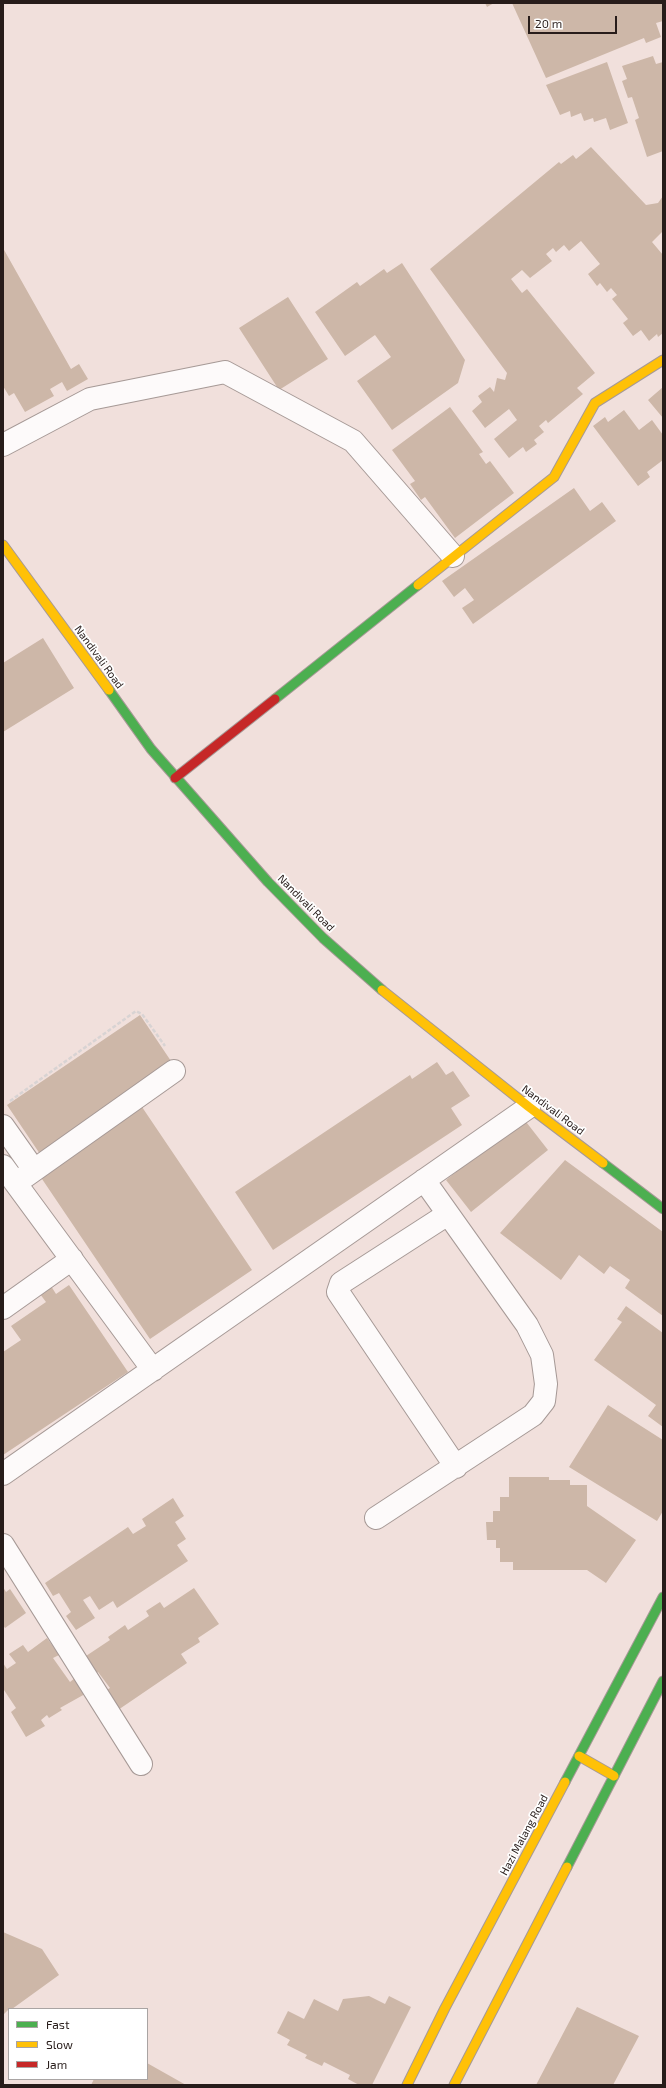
<!DOCTYPE html>
<style>
body{margin:0}
#map{position:relative;width:666px;height:2088px;overflow:hidden;background:#f1e0dc;font-family:"Exo 2",sans-serif}
canvas{display:block}
.frame{position:absolute;inset:0;border:4px solid #271c1a;pointer-events:none}
.legend{position:absolute;left:8px;top:2008px;width:140px;height:72px;box-sizing:border-box;background:#fff;border:1px solid #a9a4a3;margin:0;padding:5px 7px;list-style:none;font-size:12px;color:#271c1a}
.legend li{display:flex;align-items:center;gap:8px;height:20px}
.legend b{width:20px;border:1px solid #a9a4a3}
.scale{position:absolute;left:528px;top:16px;width:89px;height:18px;box-sizing:border-box;border:2px solid #271c1a;border-top:0;padding-left:5px;font-size:12px;line-height:14px;white-space:nowrap;color:#271c1a;-webkit-text-stroke:3px #fff;paint-order:stroke}
</style>
<div id="map">
<canvas width="666" height="2088"></canvas>
<div class="frame"></div>
<ul class="legend">
<li><b style="height:5px;background:#4caf50"></b>Fast</li>
<li><b style="height:5px;background:#ffc107"></b>Slow</li>
<li><b style="height:5px;background:#c62828"></b>Jam</li>
</ul>
<div class="scale">20 m</div>
</div>
<script>
const g = document.querySelector('canvas').getContext('2d');
g.lineJoin = 'round';
function fillPath(path, color) { g.fillStyle = color; g.fill(path, 'evenodd'); }
const poly = rows => new Path2D(rows.map(r => 'M' + r).join(''));
function stroke(path, color, width, dash) { g.strokeStyle = color; g.lineWidth = width; g.lineCap = dash ? 'butt' : 'round'; g.setLineDash(dash || []); g.stroke(path); }
function label(font, color, halo, rows, align = 'center') {
  g.font = font + ' "Exo 2",sans-serif'; g.lineWidth = 3.5; g.setLineDash([]); g.textBaseline = 'middle'; g.strokeStyle = halo; g.fillStyle = color; for (const [text, x, y, turn = 0] of rows) {
    g.save(); g.translate(x, y); g.rotate((+turn || 0) * Math.PI / 180); g.textAlign = isNaN(turn) ? turn : align; if (halo) g.strokeText(text, 0, 0); g.fillText(text, 0, 0); g.restore();
  }
}
const building = poly([
 [485,3,494,3,487,7],
 [512,3,663,3,663,21,656,23,661,37,646,43,644,38,546,78],
 [653,56,656,64,663,62,663,151,647,157,635,120,639,118,632,97,628,98,622,81,627,79,622,66],
 [607,62,628,123,610,130,606,118,594,122,593,118,584,121,581,113,571,117,570,111,560,115,546,85],
 [591,147,646,205,658,203,663,196,663,231,652,242,663,255,663,333,658,337,657,334,649,341,641,330,633,336,623,323,628,319,612,299,617,295,611,288,607,292,600,283,597,286,588,274,600,264,581,241,569,251,564,245,556,252,553,248,546,254,552,261,530,278,522,270,511,279,522,293,527,289,595,373,577,388,583,394,548,423,546,420,539,426,544,432,534,440,537,444,526,452,523,447,509,458,494,439,517,420,509,409,485,428,472,411,482,402,478,396,490,387,494,392,497,378,505,380,507,373,430,269,559,162,561,164,573,155,576,159],
 [3,248,71,369,79,364,88,379,67,391,62,382,50,389,54,396,25,412,14,393,9,396,3,386],
 [402,263,465,360,458,383,392,430,357,381,391,357,375,335,345,356,315,312,357,282,360,286,384,269,387,273],
 [288,297,328,359,279,390,239,328],
 [663,387,663,418,648,400],
 [450,407,483,452,479,454,486,464,490,461,514,493,455,538,425,497,421,500,410,484,415,481,392,450],
 [624,410,639,430,652,420,663,435,663,460,647,472,650,477,638,486,593,426,605,417,608,422],
 [574,488,590,511,602,502,616,521,473,624,462,608,474,600,465,588,454,597,442,581],
 [43,638,74,688,3,732,3,663],
 [140,1015,173,1064,40,1154,7,1105],
 [437,1062,446,1075,453,1071,470,1096,451,1108,462,1125,273,1250,235,1192,410,1075,412,1079],
 [142,1107,252,1270,150,1339,40,1176],
 [523,1118,548,1150,471,1212,446,1180],
 [565,1160,663,1232,663,1316,625,1288,630,1280,610,1266,604,1274,579,1255,561,1280,500,1233],
 [69,1285,128,1372,3,1455,3,1352,21,1340,11,1326,46,1302,40,1294,51,1286,56,1294],
 [626,1306,663,1333,663,1427,648,1416,656,1405,594,1360,622,1322,617,1319],
 [608,1405,663,1440,663,1511,657,1521,569,1467],
 [509,1477,549,1477,549,1480,570,1480,570,1485,587,1485,587,1506,636,1540,606,1583,587,1570,513,1570,513,1562,500,1562,500,1548,496,1548,496,1540,487,1540,486,1522,493,1522,493,1511,500,1511,500,1497,509,1497],
 [173,1498,184,1516,175,1522,186,1539,177,1545,188,1561,117,1608,113,1601,99,1610,90,1596,83,1600,95,1618,76,1630,66,1616,71,1612,59,1593,53,1596,45,1583,128,1527,133,1534,146,1526,142,1519],
 [3,1587,6,1592,10,1589,26,1613,5,1628,3,1625],
 [194,1588,219,1624,198,1638,200,1642,181,1654,187,1663,118,1710,105,1691,110,1688,98,1672,94,1675,83,1658,110,1640,108,1637,125,1625,128,1630,149,1616,146,1611,160,1602,164,1608],
 [47,1638,59,1655,53,1658,70,1682,75,1678,85,1694,60,1708,62,1710,49,1718,47,1715,41,1720,45,1726,26,1737,11,1712,16,1708,4,1690,3,1691,3,1663,7,1669,16,1663,9,1654,23,1645,28,1652],
 [3,1932,42,1949,59,1975,12,2009,9,2009,3,2015],
 [369,1996,385,2004,389,1996,411,2007,372,2085,359,2085,348,2079,350,2075,324,2062,322,2066,305,2058,307,2055,287,2045,290,2040,277,2033,288,2011,304,2019,314,1999,338,2011,343,1999],
 [577,2007,639,2036,613,2085,536,2085],
 [147,2063,186,2085,91,2085,94,2079,147,2079]
]);
const path = poly([
 [10,1101,136,1011,142,1014,165,1046]
]);
const street = poly([
 [3,445,90,399,225,372,353,441,453,556],
 [3,1126,34,1170],
 [3,1166,153,1370],
 [16,1183,174,1071],
 [448,1214,341,1283,338,1292,456,1467],
 [3,1308,72,1259],
 [3,1474,529,1107],
 [376,1518,533,1415,544,1401,546,1384,542,1355,527,1325,424,1180],
 [3,1545,141,1764]
]);
const fast = poly([
 [109,690,151,749,268,882,323,938,382,990],
 [275,699,418,585],
 [603,1163,663,1209],
 [565,1782,663,1597],
 [567,1867,663,1681]
]);
const slow = poly([
 [3,545,109,690],
 [418,585,554,477,595,403,663,360],
 [382,990,529,1107,603,1163],
 [579,1756,614,1776],
 [407,2085,445,2008,565,1782],
 [454,2085,567,1867]
]);
const jam = poly([
 [175,778,275,699]
]);
const streetNames = [
 ["Nandivali Road",99,657,54],
 ["Nandivali Road",306,903,45],
 ["Nandivali Road",553,1110,37],
 ["Hazi Malang Road",524,1835,-62]
];
fillPath(building, '#cdb7a8');
stroke(street, '#a69996', 24);
stroke(fast, '#a69996', 11);
stroke(slow, '#a69996', 11);
stroke(jam, '#a69996', 11);
stroke(path, '#d8d3d3', 2.5, [4, 2]);
stroke(street, '#fdfafa', 22);
stroke(fast, '#4caf50', 9);
stroke(slow, '#ffc107', 9);
stroke(jam, '#c62828', 9);
label('11px', '#271c1a', '#fff', streetNames);
</script>
